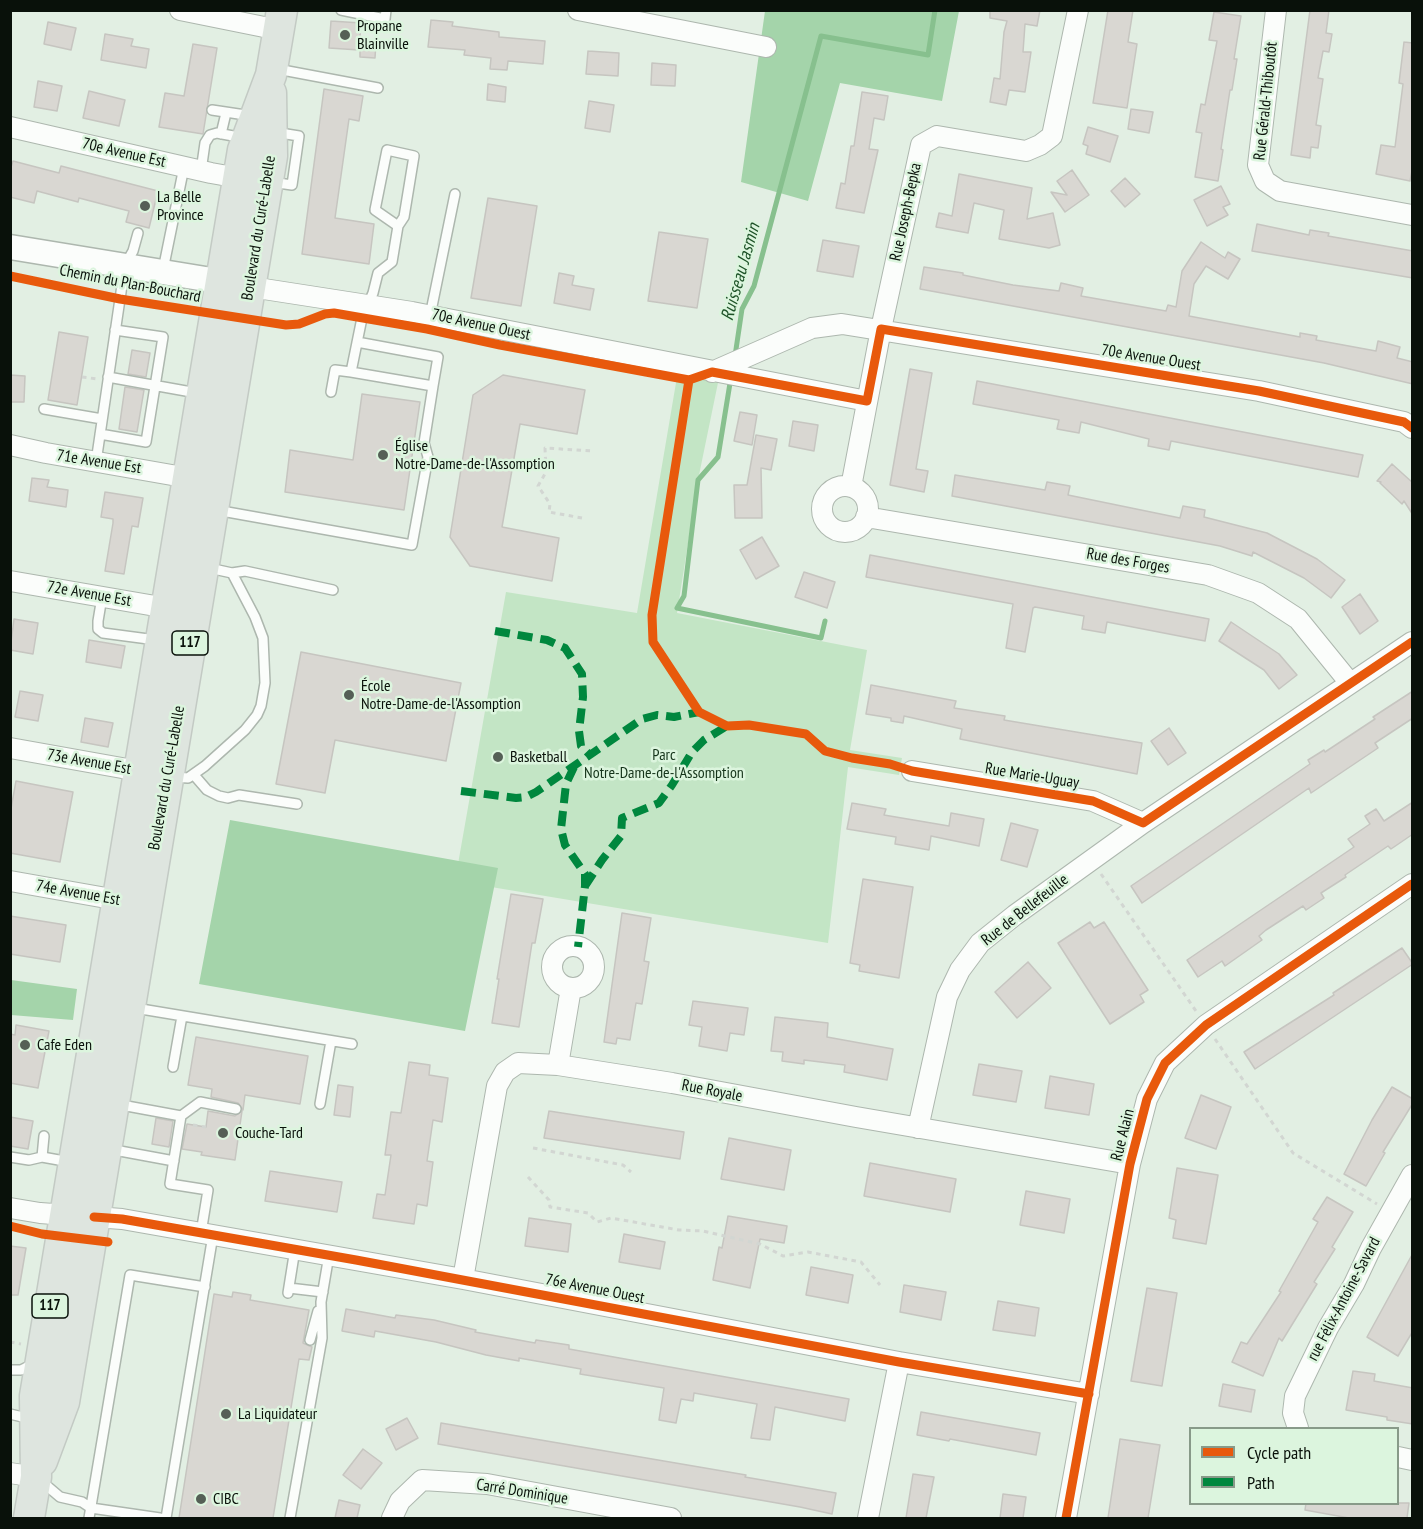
<!DOCTYPE html>
<meta charset="utf-8">
<style>
body{margin:0}
#map{position:relative;width:1423px;height:1529px;overflow:hidden;background:#e2efe3;font-family:"PT Sans Narrow",sans-serif}
canvas{display:block}
.frame{position:absolute;inset:0;border:12px solid #09110a;pointer-events:none}
.legend{position:absolute;left:1189px;top:1427px;width:210px;height:78px;box-sizing:border-box;background:#dcf5de;border:2px solid #889a89;margin:0;padding:8px 10px;list-style:none;font-size:18px;color:#09110a}
.legend li{display:flex;align-items:center;gap:12px;height:30px}
.legend b{width:30px;border:2px solid #889a89}
</style>
<div id="map">
<canvas width="1423" height="1529"></canvas>
<div class="frame"></div>
<ul class="legend">
<li><b style="height:8px;background:#e8590c"></b>Cycle path</li>
<li><b style="height:8px;background:#00873e"></b>Path</li>
</ul>
</div>
<script>
const g = document.querySelector('canvas').getContext('2d');
g.lineJoin = 'round';
function fillPath(path, color) { g.fillStyle = color; g.fill(path, 'evenodd'); }
const poly = rows => new Path2D(rows.map(r => 'M' + r).join(''));
function stroke(path, color, width, dash) { g.strokeStyle = color; g.lineWidth = width; g.lineCap = dash ? 'butt' : 'round'; g.setLineDash(dash || []); g.stroke(path); }
function label(font, color, halo, rows, align = 'center') {
  g.font = font + ' "PT Sans Narrow",sans-serif'; g.lineWidth = 5; g.setLineDash([]); g.textBaseline = 'middle'; g.strokeStyle = halo; g.fillStyle = color; for (const [text, x, y, turn = 0] of rows) {
    g.save(); g.translate(x, y); g.rotate((+turn || 0) * Math.PI / 180); g.textAlign = isNaN(turn) ? turn : align; if (halo) g.strokeText(text, 0, 0); g.fillText(text, 0, 0); g.restore();
  }
}
const green = poly([
 [679,365,720,373,698,480,677,613,867,650,850,750,902,758,899,775,848,767,828,943,455,881,506,592,637,613]
]);
const forest = poly([
 [765,11,959,11,942,101,840,83,808,201,741,182],
 [230,820,498,868,465,1031,199,984],
 [11,980,77,989,73,1020,11,1015]
]);
const stream = poly([
 [735,356,742,309,754,286,821,36,928,55,935,10],
 [731,377,718,457,698,480,684,596,677,608,821,638,825,621]
]);
const building = poly([
 [990,10,1040,10,1037,26,1025,24,1023,52,1031,52,1025,92,1009,90,1006,105,990,102,994,78,1000,79,1004,32,1007,21,990,18,990,10],
 [1108,10,1133,10,1128,42,1137,44,1127,108,1093,103,1108,10],
 [1310,10,1329,10,1326,33,1332,34,1329,52,1323,51,1318,78,1323,79,1316,125,1321,126,1318,148,1311,147,1310,158,1291,155,1310,10],
 [1214,12,1241,16,1234,59,1237,59,1232,90,1230,90,1221,149,1223,150,1218,181,1195,177,1202,133,1196,132,1201,104,1205,105,1217,41,1209,40,1214,12],
 [431,20,453,22,452,26,499,32,499,37,545,41,543,64,508,61,507,70,490,69,491,58,464,55,465,50,428,47,431,20],
 [331,21,361,23,359,50,329,48,331,21],
 [48,22,76,28,71,50,44,44,48,22],
 [105,34,133,39,131,46,149,49,146,68,101,60,105,34],
 [360,41,376,42,375,58,360,57,360,41],
 [1404,42,1413,43,1413,166,1410,181,1376,174,1381,145,1395,147,1403,84,1399,83,1404,42],
 [193,44,217,48,203,134,159,127,165,93,184,96,193,44],
 [588,51,619,53,618,76,586,74,588,51],
 [652,63,676,65,675,86,651,85,652,63],
 [38,81,62,86,57,111,34,107,38,81],
 [488,84,506,87,505,102,487,100,488,84],
 [324,89,363,96,359,121,349,119,335,218,374,224,369,264,302,254,324,89],
 [89,91,125,100,119,126,83,118,89,91],
 [862,92,888,96,884,120,874,118,869,149,878,150,864,213,836,208,841,183,845,184,851,146,854,146,862,92],
 [589,101,614,105,610,132,585,128,589,101],
 [1131,109,1153,112,1149,133,1128,129,1131,109],
 [1088,127,1118,136,1110,162,1086,154,1088,146,1083,144,1088,127],
 [13,161,59,173,61,166,158,191,149,228,126,222,129,211,79,198,78,202,37,191,34,203,10,197,10,170,13,161],
 [1072,170,1089,195,1065,212,1051,192,1067,195,1057,181,1072,170],
 [959,174,1032,188,1027,219,1053,213,1060,245,1049,248,999,239,1004,210,974,203,968,233,936,227,939,213,952,216,959,174],
 [1125,178,1140,194,1125,207,1111,191,1125,178],
 [1221,186,1230,204,1223,207,1228,215,1207,226,1194,200,1221,186],
 [488,198,537,206,521,306,471,298,488,198],
 [1257,224,1309,235,1310,230,1329,233,1328,236,1413,251,1413,278,1252,251,1257,224],
 [659,232,708,239,697,308,648,301,659,232],
 [823,240,859,246,853,277,817,271,823,240],
 [1201,242,1225,258,1228,252,1240,259,1228,279,1206,266,1194,284,1189,316,1300,337,1300,333,1317,336,1316,340,1376,351,1378,341,1400,347,1397,358,1413,362,1413,384,1324,363,920,289,924,267,963,273,963,275,1013,285,1059,291,1061,283,1083,288,1081,296,1166,311,1168,305,1176,307,1182,271,1201,242],
 [559,273,574,276,572,285,594,289,590,310,554,303,559,273],
 [59,332,88,337,77,405,48,400,59,332],
 [132,350,150,353,146,377,128,374,132,350],
 [910,369,932,373,916,469,928,471,924,492,890,485,910,369],
 [10,375,25,376,24,402,10,402,10,375],
 [503,375,585,390,577,434,520,424,502,527,559,538,552,581,470,566,450,537,473,395,503,375],
 [977,381,1363,455,1358,477,1171,441,1169,450,1148,446,1149,439,1081,422,1079,433,1057,429,1059,420,973,404,977,381],
 [125,387,144,390,137,432,119,429,125,387],
 [362,394,420,402,404,510,285,492,290,450,353,460,362,394],
 [740,412,757,415,752,445,734,441,740,412],
 [793,421,818,425,814,451,789,446,793,421],
 [756,435,777,439,771,470,761,468,762,518,735,518,734,485,747,485,756,435],
 [1392,464,1413,483,1413,515,1404,501,1402,504,1380,483,1381,482,1377,481,1392,464],
 [955,475,1045,490,1047,482,1070,486,1068,495,1180,518,1183,506,1205,510,1204,517,1267,533,1317,559,1345,580,1331,598,1304,578,1253,552,1252,556,1220,546,952,496,955,475],
 [32,478,49,480,47,487,68,490,66,507,29,501,32,478],
 [105,492,143,498,138,527,132,526,124,574,105,571,113,523,113,519,101,517,105,492],
 [762,537,779,566,756,579,740,550,762,537],
 [870,555,1209,619,1205,641,1107,622,1105,633,1082,629,1084,616,1035,607,1033,608,1025,652,1006,648,1013,604,866,577,870,555],
 [804,572,835,582,827,608,795,597,804,572],
 [1360,594,1378,621,1360,634,1342,607,1360,594],
 [14,619,38,623,33,654,10,650,14,619],
 [1231,622,1279,654,1297,675,1279,689,1264,670,1219,641,1231,622],
 [89,640,125,646,121,668,86,662,89,640],
 [301,652,461,683,446,761,335,740,325,793,276,784,301,652],
 [871,685,956,701,954,708,1005,716,1004,720,1142,743,1137,774,960,739,962,729,904,716,903,723,891,721,891,718,866,714,871,685],
 [20,691,43,695,38,721,15,717,20,691],
 [1413,691,1413,718,1375,743,1378,748,1311,793,1309,788,1142,903,1131,886,1310,764,1308,760,1324,750,1325,752,1375,719,1373,717,1413,691],
 [85,718,113,723,108,747,81,742,85,718],
 [1169,728,1186,753,1168,765,1151,741,1169,728],
 [16,781,73,792,60,862,10,853,10,814,16,781],
 [1413,802,1413,834,1391,849,1388,846,1345,875,1346,877,1321,893,1324,898,1306,910,1303,906,1266,930,1259,936,1262,940,1225,966,1222,961,1198,977,1187,960,1354,847,1348,839,1370,824,1365,816,1376,809,1384,821,1413,802],
 [852,803,886,809,884,815,949,826,951,813,984,819,979,846,931,836,929,850,895,844,896,837,847,829,852,803],
 [1011,823,1038,830,1027,867,1001,860,1011,823],
 [863,879,913,887,899,978,859,971,860,965,850,963,863,879],
 [511,894,543,899,535,943,532,943,519,1027,492,1023,499,979,497,979,511,894],
 [622,913,651,918,644,961,649,962,642,1004,636,1003,630,1040,617,1038,616,1044,604,1042,622,913],
 [10,916,66,925,60,962,10,954,10,916],
 [1090,922,1094,928,1104,922,1148,990,1140,995,1144,1002,1110,1024,1058,943,1090,922],
 [1402,948,1413,964,1255,1069,1244,1052,1334,995,1333,993,1402,948],
 [1028,962,1051,988,1017,1018,995,992,1028,962],
 [693,1001,748,1008,744,1035,730,1033,727,1051,699,1046,702,1027,689,1025,693,1001],
 [775,1017,828,1023,827,1037,893,1049,887,1080,844,1072,845,1065,804,1060,804,1064,782,1061,783,1052,771,1051,775,1017],
 [16,1025,49,1031,38,1088,10,1083,10,1034,15,1035,16,1025],
 [196,1037,308,1056,300,1104,245,1095,243,1110,238,1103,211,1097,212,1089,188,1085,196,1037],
 [409,1062,430,1065,429,1075,448,1078,442,1122,433,1120,427,1161,433,1162,427,1206,417,1204,414,1224,373,1218,377,1194,385,1195,391,1155,385,1155,391,1112,401,1113,409,1062],
 [979,1064,1022,1071,1016,1102,973,1095,979,1064],
 [1050,1076,1094,1084,1089,1115,1045,1108,1050,1076],
 [338,1085,353,1087,350,1117,334,1115,338,1085],
 [1392,1087,1413,1099,1413,1103,1383,1152,1385,1153,1366,1186,1344,1174,1372,1120,1392,1087],
 [1201,1095,1231,1107,1216,1149,1185,1138,1201,1095],
 [208,1111,235,1116,242,1111,235,1160,201,1155,202,1152,182,1149,187,1124,206,1127,208,1111],
 [549,1111,684,1132,680,1159,544,1138,549,1111],
 [10,1117,33,1121,28,1149,10,1146,10,1117],
 [156,1118,173,1121,169,1147,152,1144,156,1118],
 [729,1138,791,1150,784,1190,721,1179,729,1138],
 [870,1163,956,1179,950,1212,864,1196,870,1163],
 [1177,1168,1218,1175,1206,1244,1173,1238,1176,1220,1169,1218,1177,1168],
 [270,1171,342,1182,337,1212,265,1201,270,1171],
 [1026,1191,1070,1199,1064,1233,1020,1225,1026,1191],
 [1327,1197,1353,1212,1332,1247,1335,1249,1314,1282,1317,1284,1282,1341,1279,1338,1263,1376,1232,1362,1241,1342,1247,1344,1281,1292,1279,1291,1318,1222,1313,1219,1327,1197],
 [728,1216,787,1226,784,1243,760,1239,750,1288,713,1280,719,1247,722,1248,728,1216],
 [529,1218,571,1224,568,1252,525,1246,529,1218],
 [624,1234,665,1242,660,1269,619,1262,624,1234],
 [10,1246,26,1248,18,1295,10,1295,10,1246],
 [1413,1253,1413,1331,1398,1356,1367,1337,1413,1253],
 [811,1267,853,1275,848,1303,806,1295,811,1267],
 [904,1285,946,1292,941,1320,900,1312,904,1285],
 [1147,1288,1177,1293,1162,1386,1131,1381,1147,1288],
 [233,1292,251,1295,250,1300,309,1310,303,1343,312,1347,309,1360,299,1359,273,1518,179,1518,214,1294,232,1297,233,1292],
 [998,1301,1039,1308,1035,1336,993,1330,998,1301],
 [346,1309,395,1318,396,1315,434,1320,476,1330,475,1332,535,1343,536,1340,569,1345,569,1349,849,1399,845,1421,775,1407,770,1440,751,1438,757,1404,694,1393,693,1401,681,1399,676,1423,659,1420,664,1388,580,1374,581,1369,519,1358,519,1361,486,1355,436,1342,375,1331,374,1337,342,1331,346,1309],
 [1353,1371,1375,1374,1374,1381,1413,1388,1413,1424,1387,1420,1387,1417,1346,1410,1353,1371],
 [1223,1384,1255,1390,1251,1412,1219,1406,1223,1384],
 [921,1412,1040,1433,1036,1455,950,1439,949,1441,917,1435,921,1412],
 [407,1418,418,1438,396,1450,386,1429,407,1418],
 [441,1423,746,1475,745,1477,836,1493,832,1514,800,1507,438,1444,441,1423],
 [1120,1439,1160,1445,1148,1518,1108,1518,1120,1439],
 [363,1449,382,1463,361,1489,343,1475,363,1449],
 [913,1474,934,1477,926,1518,906,1518,913,1474],
 [1003,1494,1026,1497,1023,1518,1000,1518,1003,1494],
 [339,1500,360,1505,357,1518,335,1518,339,1500],
 [1306,1503,1409,1503,1407,1518,1349,1518,1305,1510,1306,1503]
]);
const path = poly([
 [82,377,98,379],
 [582,518,549,512,550,504,538,486,546,472,545,448,593,451],
 [1101,874,1196,1011],
 [1215,1039,1293,1153,1377,1204],
 [193,1125,206,1127],
 [533,1148,623,1165,631,1172],
 [528,1177,549,1200,550,1207,588,1213,597,1222,611,1218,679,1230,703,1231,760,1244,783,1256,808,1252,861,1262,880,1285],
 [10,1342,21,1344]
]);
const service = poly([
 [341,10,385,19,386,10],
 [277,69,378,88],
 [212,110,252,116],
 [221,134,226,113],
 [201,171,205,143,210,135,217,133,244,138],
 [271,182,292,185,299,136,274,132],
 [163,270,184,167],
 [430,316,455,194],
 [357,342,438,357,433,386],
 [108,377,197,393],
 [331,392,335,370,351,372],
 [44,409,102,419],
 [100,434,146,442,163,337,115,330],
 [96,462,125,265,133,251,138,233],
 [216,510,412,545,428,457,424,443,433,386,351,372,362,318,373,293,378,273,392,262,398,226,404,217,414,156,387,150,375,210,398,226],
 [209,568,232,573,245,571,333,590],
 [102,597,98,621,98,629,103,633,156,640],
 [194,775,207,790,219,796,228,798,239,795,297,804],
 [173,777,188,778,205,766,245,730,257,715,261,706,265,683,263,638,255,617,232,573],
 [135,1008,352,1044],
 [173,1067,182,1016],
 [116,1104,181,1116,170,1184,208,1190,201,1233],
 [320,1104,331,1041],
 [181,1116,200,1102,236,1109],
 [109,1149,174,1161],
 [10,1157,29,1160,42,1157,70,1162],
 [42,1157,44,1136],
 [289,1288,323,1292],
 [288,1293,295,1249],
 [310,1340,318,1311],
 [10,1370,21,1370,33,1364],
 [10,1414,31,1419],
 [40,1480,60,1497,82,1502,91,1508,160,1518],
 [89,1518,130,1275,205,1287],
 [166,1518,213,1235],
 [290,1518,322,1338,321,1302,329,1255]
]);
const minor = poly([
 [180,10,279,30],
 [578,10,766,47],
 [1276,10,1258,165,1265,181,1280,191,1412,215],
 [10,127,211,173,239,178],
 [251,287,412,312,867,401],
 [712,372,812,328,842,324,1259,391,1404,422,1412,428],
 [10,445,46,453,189,478],
 '822 509a23 23 0 1 1 46 0a23 23 0 1 1-46 0Z',
 [851,487,881,329,921,145,937,136,1026,151,1040,145,1052,136,1078,10],
 [866,517,1208,575,1258,593,1298,619,1350,683],
 [10,581,167,608],
 [10,748,150,773],
 [912,771,1093,801,1143,823],
 [10,881,129,902],
 '552 967a21 21 0 1 1 42 0a21 21 0 1 1-42 0Z',
 [558,1065,571,988],
 [918,1128,947,997,960,970,980,943,1015,915,1143,823,1412,642],
 [10,1208,40,1213,122,1219,463,1279,899,1362,1089,1394],
 [463,1279,497,1086,505,1072,518,1063,558,1065,672,1083,856,1117,1130,1164],
 [1298,1428,1293,1413,1295,1396,1328,1328,1354,1284,1371,1248,1412,1175],
 [1398,1457,1412,1460],
 [10,1473,36,1477],
 [392,1518,400,1501,422,1480,487,1484,671,1518],
 [868,1518,899,1362],
 [1066,1518,1130,1164,1147,1099,1165,1063,1206,1025,1412,884]
]);
const tertiary = poly([
 [10,247,236,284]
]);
const primary = poly([
 [42,1461,64,1402,98,1198,272,156,271,93],
 [29,1518,36,1477,35,1396,202,394,243,150,271,75,282,10]
]);
const quiet = poly([
 [495,631,547,640,565,648,582,674,583,697,579,731,581,746,590,755],
 [574,767,566,784,561,829,565,845,585,874,585,886,578,947],
 [461,791,516,798,526,797,536,792,642,719,657,715,674,717,699,712],
 [585,886,602,860,621,836,622,818,659,803,672,785,692,752,704,740,727,726]
]);
const cycleway = poly([
 [10,276,120,299,286,325,299,324,325,314,334,313,427,329,500,345,689,380,712,372,867,401,881,329,1259,391,1404,422,1412,428],
 [689,380,652,615,653,642,699,712,727,726,749,725,806,734,825,751,852,758,890,764,912,771,1093,801,1143,823,1412,642],
 [94,1217,122,1219,356,1260,899,1362,1089,1394],
 [10,1226,42,1234,108,1242],
 [1066,1518,1130,1164,1147,1099,1165,1063,1206,1025,1412,884]
]);
const markers = [
 [345,35,6,"#555f56"],
 [145,206,6,"#555f56"],
 [383,455,6,"#555f56"],
 [349,695,6,"#555f56"],
 [498,757,6,"#555f56"],
 [25,1045,6,"#555f56"],
 [223,1133,6,"#555f56"],
 [226,1414,6,"#555f56"],
 [201,1499,6,"#555f56"]
];
const shields = [
 [190,643,36],
 [50,1306,36]
];
const shieldNames = [
 ["117",190,643],
 ["117",50,1306]
];
const poiNames = [
 ["Propane",357,26],
 ["Blainville",357,44],
 ["La Belle",157,197],
 ["Province",157,215],
 ["Église",395,446],
 ["Notre-Dame-de-l'Assomption",395,464],
 ["École",361,686],
 ["Notre-Dame-de-l'Assomption",361,704],
 ["Basketball",510,757],
 ["Cafe Eden",37,1045],
 ["Couche-Tard",235,1133],
 ["La Liquidateur",238,1414],
 ["CIBC",213,1499]
];
const streetNames = [
 ["Rue Gérald-Thiboutôt",1266,101,-84],
 ["70e Avenue Est",124,153,13],
 ["Rue Joseph-Bepka",906,212,-78],
 ["Boulevard du Curé-Labelle",259,228,-81],
 ["Chemin du Plan-Bouchard",130,284,11],
 ["70e Avenue Ouest",481,325,12],
 ["70e Avenue Ouest",1151,358,9],
 ["71e Avenue Est",99,462,9],
 ["Rue des Forges",1128,561,10],
 ["72e Avenue Est",89,594,10],
 ["73e Avenue Est",89,762,10],
 ["Rue Marie-Uguay",1032,776,9],
 ["Boulevard du Curé-Labelle",167,778,-80],
 ["74e Avenue Est",78,893,10],
 ["Rue de Bellefeuille",1025,910,-38],
 ["Rue Royale",712,1091,11],
 ["Rue Alain",1123,1135,-76],
 ["76e Avenue Ouest",595,1289,11],
 ["rue Félix-Antoine-Savard",1344,1299,-62],
 ["Carré Dominique",522,1492,9]
];
const parkNames = [
 ["Parc",664,755],
 ["Notre-Dame-de-l'Assomption",664,773]
];
const waterNames = [
 ["Ruisseau Jasmin",741,272,-74]
];
fillPath(green, '#c3e5c5');
fillPath(forest, '#a4d4aa');
stroke(stream, '#87c08e', 5);
fillPath(building, '#d9d7d2');
stroke(building, '#c6c5c0', 1.5);
stroke(service, '#adb7ae', 12);
stroke(minor, '#adb7ae', 22);
stroke(tertiary, '#adb7ae', 27);
stroke(primary, '#c3cac4', 33);
stroke(path, '#d2d6d2', 3, [4.5, 4.5]);
stroke(service, '#fbfdfb', 9);
stroke(minor, '#fbfdfb', 20);
stroke(tertiary, '#fbfdfb', 24);
stroke(primary, '#dee5df', 30);
stroke(quiet, '#00873e', 8, [15, 8]);
stroke(cycleway, '#e8590c', 9);
for (const [x, y, r, color] of markers) { const dot = new Path2D(); dot.arc(x, y, r, 0, 2 * Math.PI); g.fillStyle = color; g.fill(dot); stroke(dot, '#dcf5de', 2); }
for (const [x, y, w] of shields) { const box = new Path2D(); box.roundRect(x - w / 2, y - 12, w, 24, 4.5); g.fillStyle = '#dcf5de'; g.fill(box); stroke(box, '#09110a', 1.5); }
label('bold 15px', '#09110a', null, shieldNames);
label('16px', '#09110a', '#dcf5de', poiNames, 'left');
label('16px', '#09110a', '#dcf5de', streetNames);
label('16px', '#15341a', '#dcf5de', parkNames);
label('italic 18px', '#1e5328', '#dcf5de', waterNames);
</script>
